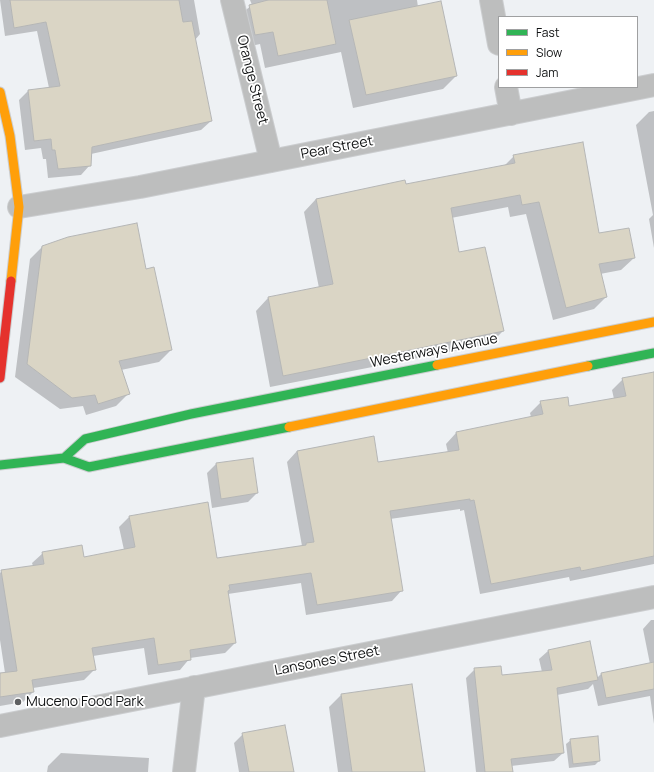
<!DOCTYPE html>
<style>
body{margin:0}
#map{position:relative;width:654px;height:772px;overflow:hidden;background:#eef1f4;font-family:Manrope,sans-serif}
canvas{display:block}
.legend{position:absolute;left:498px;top:16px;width:140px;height:72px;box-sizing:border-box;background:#fff;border:1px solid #9fa0a1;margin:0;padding:5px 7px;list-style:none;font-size:12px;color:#101213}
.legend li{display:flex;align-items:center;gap:8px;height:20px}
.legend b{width:20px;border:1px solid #9fa0a1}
</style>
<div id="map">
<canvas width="654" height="772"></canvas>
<ul class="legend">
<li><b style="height:5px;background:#30b455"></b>Fast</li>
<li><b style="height:5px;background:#ff9f0a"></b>Slow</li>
<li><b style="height:5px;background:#e5322d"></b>Jam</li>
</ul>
</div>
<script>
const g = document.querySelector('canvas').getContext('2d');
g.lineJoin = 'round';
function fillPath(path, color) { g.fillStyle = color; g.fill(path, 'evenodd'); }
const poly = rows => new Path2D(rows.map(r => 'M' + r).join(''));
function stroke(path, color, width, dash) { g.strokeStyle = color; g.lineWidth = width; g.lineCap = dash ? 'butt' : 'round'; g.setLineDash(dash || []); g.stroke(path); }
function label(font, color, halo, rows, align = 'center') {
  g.font = font + ' Manrope,sans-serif'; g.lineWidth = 3.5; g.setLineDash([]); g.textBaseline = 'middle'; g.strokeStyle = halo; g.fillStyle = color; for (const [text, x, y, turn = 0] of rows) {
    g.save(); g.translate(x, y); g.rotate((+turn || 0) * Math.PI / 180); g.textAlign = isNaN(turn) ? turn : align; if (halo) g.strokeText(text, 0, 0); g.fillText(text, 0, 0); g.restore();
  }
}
const shadow = poly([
 [0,0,194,0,200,34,195,40,211,121,201,130,91,154,90,165,81,175,48,178,46,159,43,159,41,148,25,150,19,100,28,91,49,88,37,31,5,36],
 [250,0,417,0,418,7,456,76,443,89,353,108,341,52,265,68,260,44,242,48,236,18,252,5],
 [654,111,654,248,649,219,653,215,636,125,649,112],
 [514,156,598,234,634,258,621,270,600,274,606,297,594,309,553,320,526,214,510,217,508,207,451,218,458,254,503,331,490,344,270,387,256,311,268,298,319,288,304,212,316,199,404,181,405,185,504,166],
 [42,247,146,270,171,350,159,362,121,370,128,394,116,406,86,415,83,406,60,409,15,377,30,259],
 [654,373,654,564,570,581,569,577,480,594,464,510,460,511,460,509,390,519,402,590,392,601,306,615,301,583,228,594,235,643,225,653,190,658,180,670,148,675,144,648,93,656,95,669,84,680,33,688,33,692,23,702,0,706,0,674,5,673,0,640,0,573,2,571,33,566,32,563,43,553,83,559,124,550,119,527,129,517,217,560,302,546,287,462,297,451,373,437,378,463,448,453,446,444,456,433,531,417,530,413,541,402,568,407,614,399,612,390,623,379],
 [216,464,257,493,248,502,212,508,207,473],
 [651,620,654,620,654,724,650,696,598,706,593,684,588,689,557,695,563,753,554,761,511,766,512,772,476,772,466,678,475,669,501,676,542,672,539,659,548,651,597,678,601,674,650,664,643,629],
 [341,695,424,772,338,772,329,707],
 [243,734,293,772,239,772,234,743],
 [571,740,599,761,595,765,569,768,566,744],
 [61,753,149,758,148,772,47,772,48,766]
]);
const building = poly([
 [10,0,179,0,183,22,192,21,212,121,92,147,91,166,58,169,55,150,52,150,51,139,34,141,28,90,60,86,46,22,14,28,10,0],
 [268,0,327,0,336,44,278,56,273,32,255,35,249,5,268,0],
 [441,1,457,76,366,95,349,20,441,1],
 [583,142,599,233,629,228,635,258,599,264,607,297,566,308,539,202,522,205,520,195,451,208,459,252,485,247,504,331,283,376,268,297,333,284,316,199,405,180,406,184,515,163,513,155,583,142],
 [137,223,146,269,154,267,172,350,119,361,130,394,98,404,95,395,72,398,27,364,42,246,68,237,137,223],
 [654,372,654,556,581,571,580,567,491,584,474,500,470,501,470,499,390,511,403,591,317,605,311,573,229,585,230,590,228,591,236,643,190,650,191,660,158,665,154,638,92,648,96,670,32,680,34,692,0,697,0,673,17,671,1,570,44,564,42,552,82,545,84,557,135,547,129,516,208,502,217,558,306,545,306,543,314,542,297,451,374,436,378,462,459,450,456,432,543,414,540,401,568,397,569,406,626,396,622,378,654,372],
 [253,458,258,493,221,499,216,463,253,458],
 [590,641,598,680,557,688,564,753,511,759,513,772,485,772,474,668,501,666,502,675,552,670,548,650,590,641],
 [654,662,654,689,606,698,601,673,654,662],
 [412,684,425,772,352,772,341,694,412,684],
 [285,725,294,772,249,772,242,733,285,725],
 [598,736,600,761,573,764,570,739,598,736]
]);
const street = poly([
 [232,0,271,161],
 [491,0,499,44],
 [506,87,511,114],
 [19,207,140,187,654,85],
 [0,726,654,597],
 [184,772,194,687]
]);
const fast = poly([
 [588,366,654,353],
 [64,458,85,439,191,414,437,365],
 [0,465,64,458,89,467,289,427]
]);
const slow = poly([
 [0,92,10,136,19,207,11,281],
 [437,365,654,322],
 [289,427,588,366]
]);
const jam = poly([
 [0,378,11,281]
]);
const markers = [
 [18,702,4,"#5e6062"]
];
const streetNames = [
 ["Orange Street",252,80,76],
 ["Pear Street",337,148,-11],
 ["Westerways Avenue",434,351,-11],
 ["Lansones Street",327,661,-11]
];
const poiNames = [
 ["Muceno Food Park",26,702]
];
fillPath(shadow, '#0003');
fillPath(building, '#dad5c5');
stroke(building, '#b5b6b6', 1);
stroke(street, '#cbcdcf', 24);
stroke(fast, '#cbcdcf', 11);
stroke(slow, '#cbcdcf', 11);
stroke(jam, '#cbcdcf', 11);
stroke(street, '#bdbebe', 22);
stroke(fast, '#30b455', 9);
stroke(slow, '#ff9f0a', 9);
stroke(jam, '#e5322d', 9);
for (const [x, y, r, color] of markers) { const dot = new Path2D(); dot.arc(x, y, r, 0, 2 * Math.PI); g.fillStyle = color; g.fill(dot); stroke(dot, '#fff', 1.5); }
label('14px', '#101213', '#fff', streetNames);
label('14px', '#101213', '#fff', poiNames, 'left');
</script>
